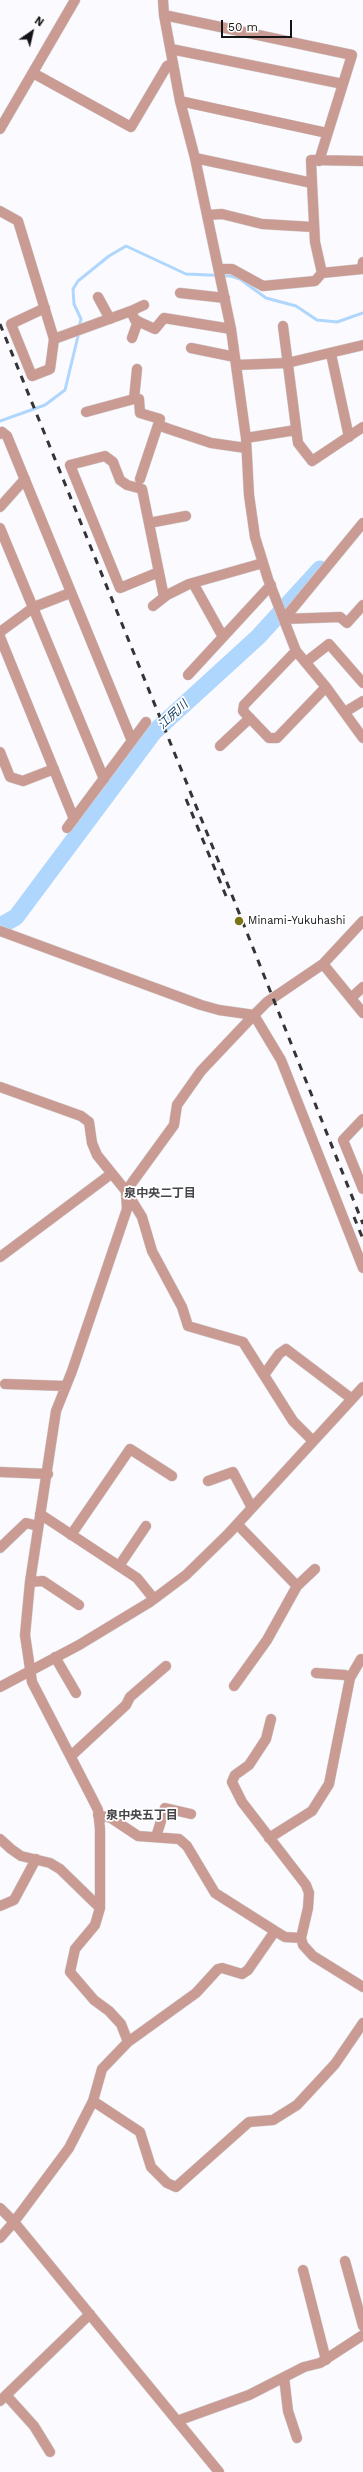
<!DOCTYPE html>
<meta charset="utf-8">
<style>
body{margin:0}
#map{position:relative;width:363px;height:2472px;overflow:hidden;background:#fbfbff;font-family:"Work Sans",sans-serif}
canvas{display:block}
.north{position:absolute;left:12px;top:12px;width:40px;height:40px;-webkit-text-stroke:3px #fff;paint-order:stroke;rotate:34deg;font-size:11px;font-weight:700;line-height:16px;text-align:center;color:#141316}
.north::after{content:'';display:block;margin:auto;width:14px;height:18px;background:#141316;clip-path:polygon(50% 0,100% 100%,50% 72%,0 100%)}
.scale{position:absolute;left:221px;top:20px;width:71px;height:18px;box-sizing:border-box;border:2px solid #141316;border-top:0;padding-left:5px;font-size:12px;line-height:14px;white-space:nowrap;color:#141316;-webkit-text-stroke:3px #fff;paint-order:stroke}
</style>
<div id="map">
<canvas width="363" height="2472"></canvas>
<div class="north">N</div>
<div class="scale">50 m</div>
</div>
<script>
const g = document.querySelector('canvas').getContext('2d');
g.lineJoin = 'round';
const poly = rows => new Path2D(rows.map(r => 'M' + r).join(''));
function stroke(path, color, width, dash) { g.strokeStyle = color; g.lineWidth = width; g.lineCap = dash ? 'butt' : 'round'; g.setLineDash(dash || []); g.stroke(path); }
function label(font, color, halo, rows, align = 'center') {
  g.font = font + ' "Work Sans","Noto Sans JP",sans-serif'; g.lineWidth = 3.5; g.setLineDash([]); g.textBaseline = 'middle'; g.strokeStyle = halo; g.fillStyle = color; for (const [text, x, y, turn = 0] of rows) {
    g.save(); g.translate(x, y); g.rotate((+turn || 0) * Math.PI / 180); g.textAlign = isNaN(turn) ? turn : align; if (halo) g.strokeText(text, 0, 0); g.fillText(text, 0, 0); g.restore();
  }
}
const stream = poly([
 [79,327,81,319,74,304,73,289,78,281,109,256,126,246,186,274,231,276,240,279,266,298,296,306,317,320,337,322,363,313],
 [0,421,45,405,65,390,79,332]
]);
const river = poly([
 [0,926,16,917,154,732,258,637,320,569]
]);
const minor = poly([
 [163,0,164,15,180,101,195,158,231,329,246,438,249,495,255,537,268,579,296,651,326,687,363,738],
 [164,15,352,55,319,161],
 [171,49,343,84],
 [33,73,131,127,167,66,173,63],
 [180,101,327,133],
 [0,129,75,0],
 [195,158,312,183,311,160,363,161],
 [0,211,18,221,54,339,131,311,135,320,155,329,164,318,231,329],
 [208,215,222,214,262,224,313,227],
 [220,269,232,269,263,286,315,281,322,273,315,242,312,183],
 [322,273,362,269,363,262],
 [180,293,225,298],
 [98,297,110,319],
 [45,308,11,324,32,376,50,369,54,339],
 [131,311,144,305],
 [283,326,298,443,312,461,363,427],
 [132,338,138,321],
 [191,348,235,357],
 [331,354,349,437],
 [236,365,287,363,363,345],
 [137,369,134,399,139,399,140,413,160,419,158,425,169,429,211,443,246,448],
 [86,412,134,399],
 [0,434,2,432,7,436,132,741],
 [246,438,296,430],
 [140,479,158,425],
 [0,507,25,479],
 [149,523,186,516],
 [0,528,104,779],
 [159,572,120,588,70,465,105,456,113,462,120,480,127,485,142,489,164,597],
 [193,583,223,637],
 [153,606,167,595,189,584,263,563],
 [284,619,363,523],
 [284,619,340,617,347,623,363,605],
 [0,632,34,607,70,593],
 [0,637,74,819],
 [296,651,244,705,243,711,269,738,277,738,326,687],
 [306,662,329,644,363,683],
 [188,675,271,585],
 [345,712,363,701],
 [220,746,250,718],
 [0,752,10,777,23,781,54,769],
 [67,828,146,722],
 [0,931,201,1005,219,1010,254,1015],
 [323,964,363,1013],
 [351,998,363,987],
 [254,1015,281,1060,363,1268],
 [0,1087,81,1116,89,1122,92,1143,97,1155,126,1191,142,1217,152,1251,182,1307,188,1326,243,1342,293,1421,313,1441],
 [363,1119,343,1140,363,1189],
 [0,1257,111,1174],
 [264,1375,279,1354,286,1349,352,1399],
 [5,1384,66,1386],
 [0,1472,48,1474],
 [208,1481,233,1472,252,1508],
 [40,1514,137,1578,154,1599],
 [237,1524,297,1586,315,1569],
 [71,1535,130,1449,172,1476],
 [0,1548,26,1523,38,1526],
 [119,1566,146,1526],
 [30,1582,43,1581,79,1605],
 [55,1657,76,1693],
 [316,1673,345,1675,350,1678],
 [234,1686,267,1640,297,1586],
 [0,1687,79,1645,150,1602,186,1575,229,1533,363,1387],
 [271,1719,266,1739,249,1765,235,1775,232,1782,242,1802,306,1885,309,1893,308,1908,301,1938,303,1945,313,1956,363,1987],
 [71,1756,126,1705,130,1697,166,1666],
 [98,1815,111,1818,138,1836,179,1839,187,1846,215,1893,275,1931,285,1937,301,1938],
 [156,1837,165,1808,191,1814],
 [269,1838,312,1811,329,1784,350,1678,361,1659],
 [0,1839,11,1849,21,1856,50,1863,60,1869,100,1908],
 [0,1906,14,1900,36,1859],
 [128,2042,121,2024,109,2011,94,2000,70,1972,75,1949,95,1925,100,1908,100,1829,98,1810,92,1798,32,1682,25,1635,30,1582,56,1411,72,1371,127,1209,126,1191,174,1125,177,1105,201,1071,254,1015,267,1002,323,964,363,921],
 [93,2101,140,2132,151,2167,167,2183,176,2187,249,2122,273,2120,297,2105,335,2064,363,2023],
 [0,2208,14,2222,219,2472],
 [0,2238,14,2222,69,2148,93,2101,102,2069,128,2042,196,1993,218,1969,222,1968,242,1974,248,1970,275,1931],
 [345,2261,363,2326],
 [303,2270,326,2360],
 [284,2377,288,2411,297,2438],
 [6,2395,34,2426,50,2452],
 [0,2401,90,2314],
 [177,2421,249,2395,304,2367,320,2363,363,2335]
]);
const rail = poly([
 [0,324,218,860,363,1224],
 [186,799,226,896],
 [354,1217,363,1239]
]);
const markers = [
 [239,921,5,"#7a7417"]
];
const poiNames = [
 ["Minami-Yukuhashi",248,921]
];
const waterNames = [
 ["江尻川",173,715,-43]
];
const neighbourhoodNames = [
 ["泉中央二丁目",160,1193],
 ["泉中央五丁目",142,1815]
];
stroke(stream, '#afd6fd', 3);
stroke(river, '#afd6fd', 17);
stroke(minor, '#d6d6da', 11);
stroke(minor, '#ca9b93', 10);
stroke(rail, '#343336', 3, [7, 7]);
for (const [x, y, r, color] of markers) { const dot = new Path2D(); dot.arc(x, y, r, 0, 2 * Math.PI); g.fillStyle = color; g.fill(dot); stroke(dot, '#fff', 1.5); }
label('11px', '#141316', '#fff', poiNames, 'left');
label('italic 12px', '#0d385c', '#fff', waterNames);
label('bold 12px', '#45454a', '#fff', neighbourhoodNames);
</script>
